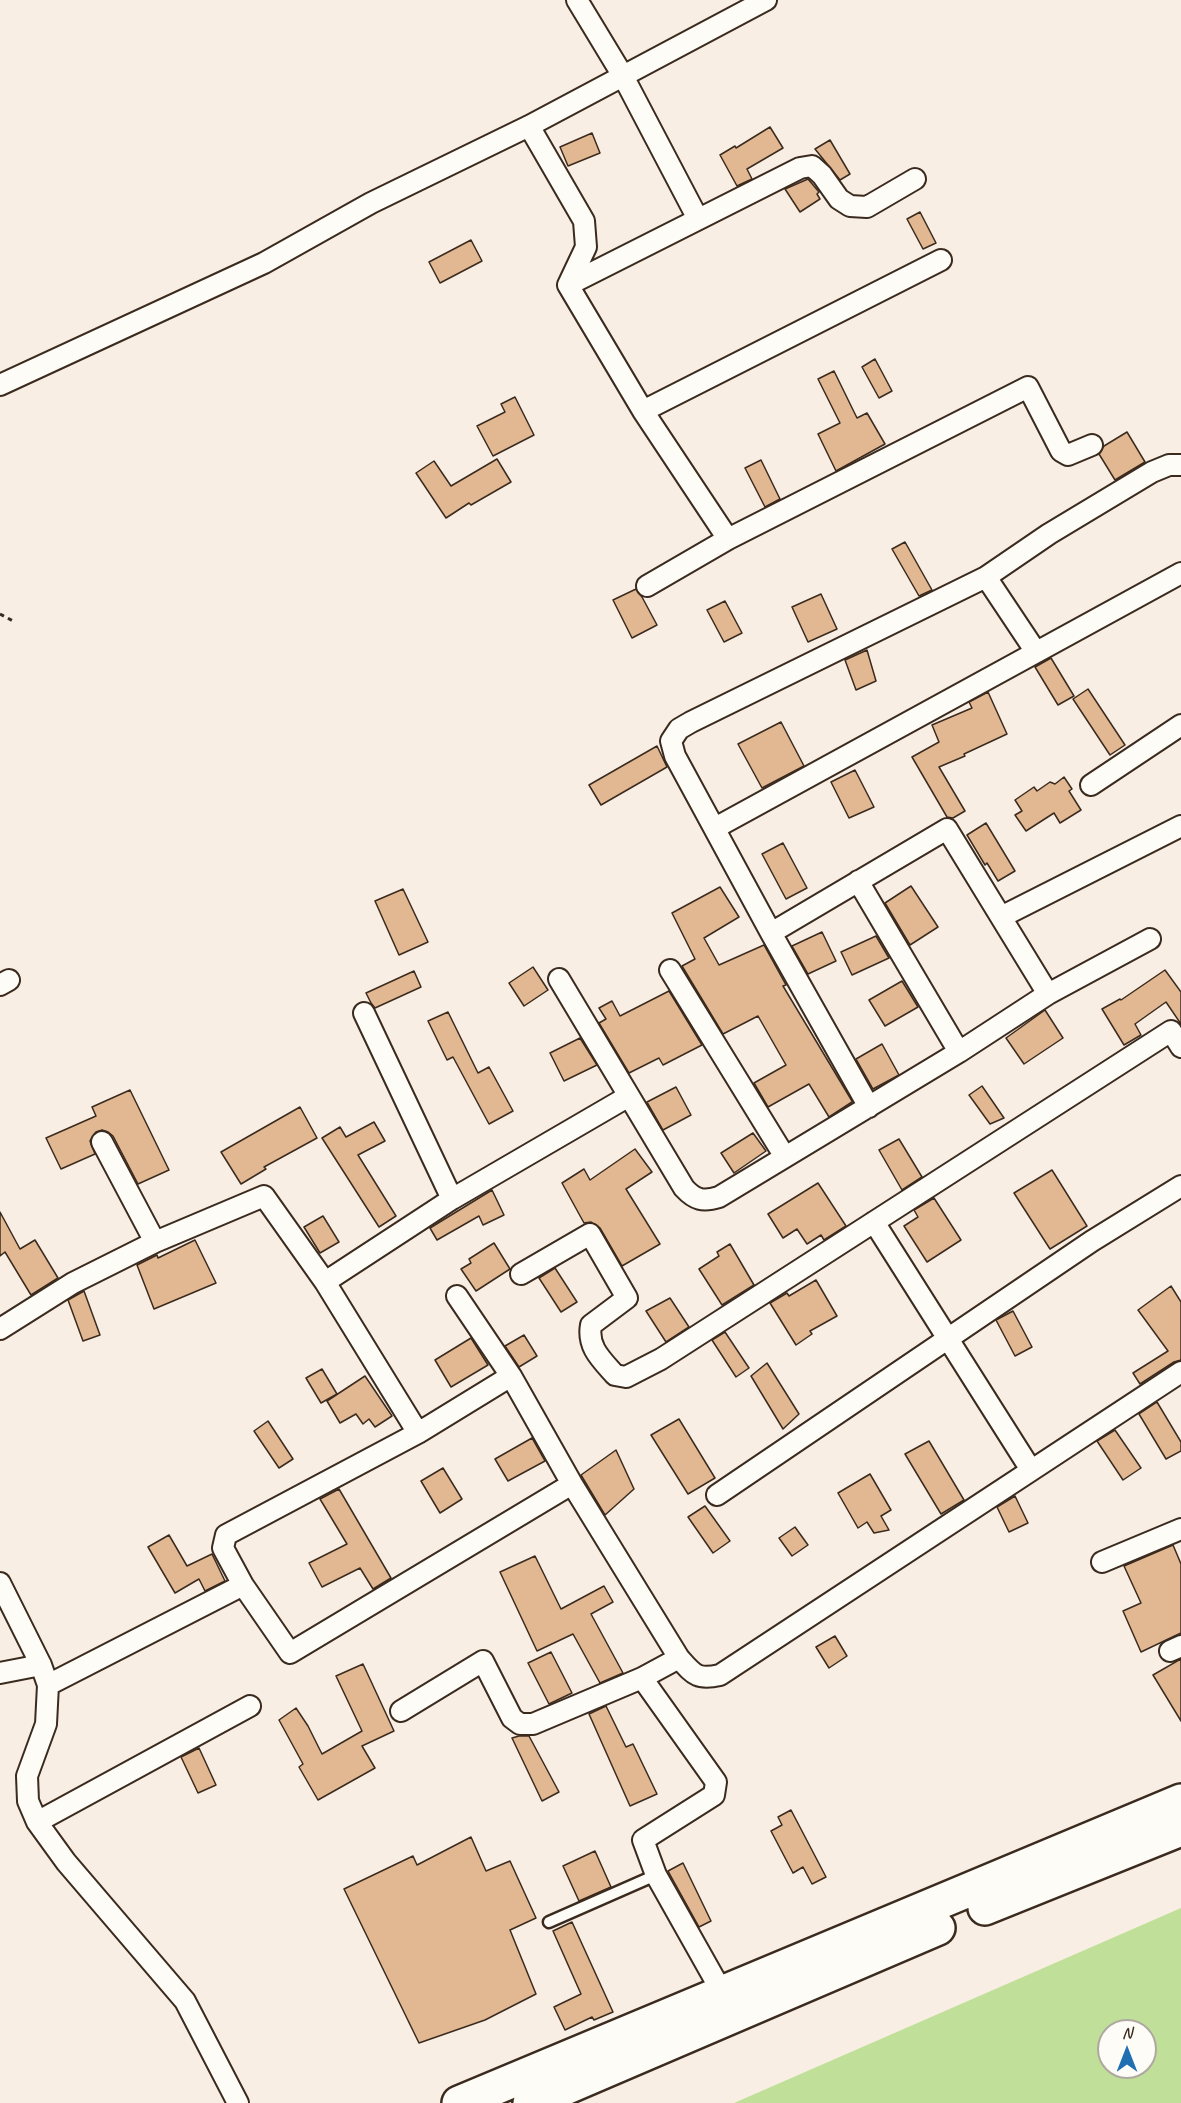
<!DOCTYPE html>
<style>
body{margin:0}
#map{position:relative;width:1181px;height:2103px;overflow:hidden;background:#f8eee3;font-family:Caveat,sans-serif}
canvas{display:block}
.north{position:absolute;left:1097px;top:2019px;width:60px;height:60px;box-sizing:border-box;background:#fdfcf7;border:2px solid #afa8a0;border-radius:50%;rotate:0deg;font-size:16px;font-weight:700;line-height:24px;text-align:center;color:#3b2a1e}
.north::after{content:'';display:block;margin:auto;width:21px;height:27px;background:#1f6fb2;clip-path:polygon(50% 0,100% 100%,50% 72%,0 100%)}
</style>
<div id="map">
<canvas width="1181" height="2103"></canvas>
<div class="north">N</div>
</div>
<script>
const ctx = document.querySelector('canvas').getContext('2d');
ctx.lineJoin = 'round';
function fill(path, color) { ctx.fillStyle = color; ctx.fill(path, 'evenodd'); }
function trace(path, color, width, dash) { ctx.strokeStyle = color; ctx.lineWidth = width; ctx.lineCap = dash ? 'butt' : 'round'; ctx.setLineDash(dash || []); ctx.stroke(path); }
const green = new Path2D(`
 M1181 1908V2103H734ZM1109 2031H1145V2067H1109Z`);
const building = new Path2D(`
 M770 127 783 148 747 169 752 179 737 186 720 155 735 146 736 148Z
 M592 133 600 153 568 166 560 147Z
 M830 140 850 174 840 180 815 149Z
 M808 179 819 192 817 194 820 199 800 212 785 189Z
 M920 212 936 243 923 249 907 219Z
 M471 240 482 261 440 283 429 262Z
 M875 359 892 391 879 398 862 367Z
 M834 371 857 418 867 413 885 444 836 471 818 434 840 423 818 379Z
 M515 397 534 435 493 456 477 426 505 412 501 404Z
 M1127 432 1145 462 1115 480 1099 454 1104 446Z
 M497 459 511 482 471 505 469 503 446 518 416 473 434 461 451 486Z
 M761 460 780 499 765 507 745 468Z
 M905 542 932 590 919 596 892 549Z
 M636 589 642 597 657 625 632 638 613 600Z
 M821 594 837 629 808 642 792 607Z
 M725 601 742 633 724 642 707 610Z
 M867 650 876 681 856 690 845 660Z
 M1051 658 1074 696 1058 705 1035 667Z
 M1088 689 1125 745 1110 755 1073 699Z
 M988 692 1007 734 964 754 965 756 939 767 965 811 953 818 947 817 912 757 939 742 932 725 972 708 969 702Z
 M781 722 804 766 762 788 738 744Z
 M657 746 667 767 601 805 589 785Z
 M855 770 874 807 849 818 831 782Z
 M1064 777 1072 789 1069 791 1081 810 1060 823 1054 813 1026 831 1015 815 1022 811 1015 800 1034 787 1037 791 1050 782 1055 784Z
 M986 823 1015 871 998 881 987 863 985 865 967 835Z
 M783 843 807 888 786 899 762 854Z
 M911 886 938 927 910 945 885 903Z
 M720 887 739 917 704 938 719 965 764 945 786 985 783 986 852 1101V1102L829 1117 809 1084 768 1107 754 1083 786 1065 758 1016 723 1034 682 966 695 959 672 913Z
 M403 889 428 942 399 955 375 901Z
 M822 932 836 961 808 974 792 946Z
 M876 936 889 958 852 975 841 952Z
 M533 967 548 990 524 1006 509 983Z
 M1165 970 1181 992V1024L1166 1002 1135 1024 1141 1035 1124 1045 1102 1009 1120 999 1121 1000Z
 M414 971 421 987 375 1008 371 1003 366 993Z
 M902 981 918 1007 885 1026 869 1000Z
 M669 991 702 1045 663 1065 659 1058 629 1073 599 1023 606 1019 599 1008 612 1001 620 1016Z
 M1045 1010 1063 1038 1024 1064 1006 1038Z
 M448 1012 478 1073 489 1067 513 1111 489 1124 453 1057 447 1060 428 1021Z
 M580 1038 597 1065 564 1081 550 1053Z
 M882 1044 899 1075 873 1089 856 1059Z
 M982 1086 1004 1118 990 1124 969 1095Z
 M676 1087 691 1115 663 1130 647 1102Z
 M130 1090 169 1170 138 1184 113 1136 108 1132 102 1130 96 1132 90 1141 95 1154 61 1169 46 1138 96 1116 92 1107Z
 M300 1107 317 1138 264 1167 266 1169 241 1184 221 1152Z
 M374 1122 385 1141 358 1155 396 1216 379 1227 322 1138 340 1127 346 1137Z
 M753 1133 766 1151 734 1173 721 1153Z
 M899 1139 922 1177 902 1190 879 1150Z
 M635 1149 652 1172 626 1189 660 1244 622 1266 600 1228 591 1222 584 1223 562 1183 584 1169 590 1180Z
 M1052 1170 1087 1226 1050 1249 1014 1193Z
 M818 1183 846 1226 824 1240 821 1235 807 1244 797 1229 783 1238 768 1214Z
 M492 1190 504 1215 483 1225 479 1216 437 1240 430 1228Z
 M934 1198 961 1240 927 1262 904 1226 918 1217 914 1210Z
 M0 1212 20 1249 35 1240 58 1278 31 1295 5 1252 0 1256Z
 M323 1216 339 1242 320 1253 304 1227Z
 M195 1240 216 1283 154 1309 137 1265 157 1255 158 1258Z
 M494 1243 510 1269 476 1291 461 1269 471 1263 469 1259Z
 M730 1244 754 1285 722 1305 699 1269 719 1256 717 1252Z
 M555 1268 577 1302 561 1312 539 1278Z
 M816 1280 837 1316 810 1331 812 1334 796 1345 770 1303 787 1293 789 1296Z
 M1171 1286 1181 1302V1360L1174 1362 1140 1384 1133 1373 1168 1351 1138 1310Z
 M84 1291 100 1335 83 1341 68 1300Z
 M670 1298 689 1327 666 1342 646 1311Z
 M1013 1311 1032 1347 1015 1356 996 1320Z
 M725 1332 749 1368 736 1377 712 1340Z
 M524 1335 537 1356 519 1367 505 1346Z
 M471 1338 488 1365 451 1387 435 1360Z
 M767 1363 799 1414 783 1429 751 1376Z
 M322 1369 337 1394 321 1403 306 1378Z
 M365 1376 392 1416 375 1427 369 1419 363 1424 356 1414 340 1423 327 1401Z
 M1157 1402 1181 1442V1451L1166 1459 1139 1414Z
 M679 1419 715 1478 688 1494 651 1435Z
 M268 1421 293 1459 279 1468 254 1431Z
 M1115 1430 1141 1468 1123 1480 1097 1441Z
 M532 1438 545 1461 508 1481 495 1459Z
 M929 1441 964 1500 941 1514 905 1454Z
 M616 1450 634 1489 605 1515 581 1475Z
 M443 1468 462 1499 440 1513 421 1481Z
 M870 1474 891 1510 881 1516 889 1530 874 1533 867 1522 858 1528 838 1493Z
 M339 1489 391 1578 373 1589 360 1568 322 1587 309 1563 347 1544 320 1499Z
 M1015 1496 1028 1523 1009 1532 997 1507Z
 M705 1506 730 1541 713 1553 688 1517Z
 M795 1527 808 1545 792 1556 779 1538Z
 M169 1535 187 1566 212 1554 225 1581 205 1591 199 1579 175 1593 148 1547Z
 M1173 1545 1181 1564V1633L1141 1652 1123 1611 1141 1603 1124 1566Z
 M535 1556 561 1609 604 1586 613 1602 591 1614 623 1673 600 1683 573 1634 537 1651 500 1572Z
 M835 1636 847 1656 829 1668 816 1647Z
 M551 1652 572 1693 549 1704 528 1663Z
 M1181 1659V1721L1153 1675Z
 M363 1664 394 1731 362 1746 375 1768 318 1800 299 1767 303 1764 279 1720 296 1708 308 1726 322 1754 362 1731 336 1676Z
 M606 1706 626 1747 633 1744 657 1794 630 1806 589 1714Z
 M519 1736H529L559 1792 542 1801 512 1738Z
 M199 1748 216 1785 198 1793 181 1757Z
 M791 1810 826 1877 812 1884 803 1867 793 1873 771 1831 782 1825 778 1817Z
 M471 1837 486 1871 510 1861 536 1918 510 1930 536 1994 485 2020 419 2043 344 1889 413 1856 417 1865Z
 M595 1851 611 1887 579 1901 563 1866Z
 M683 1863 711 1921 699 1927 668 1871Z
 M572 1922 613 2012 594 2020 592 2017 565 2030 554 2007 581 1994 553 1931Z`);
const path = new Path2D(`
 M0 614 13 621`);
const lane = new Path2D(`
 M549 1922 656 1875`);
const street = new Path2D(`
 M577 0 623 76 698 219
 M529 126 584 221 586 247 568 285 643 411 728 539 1028 387 1061 451 1068 455 1092 445
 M568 285 800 168 812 166 822 175 839 199 850 206 867 207 915 179
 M0 385 264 263 371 203 529 126 766 0
 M643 411 941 260
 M986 577 1036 652
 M647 586 728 539
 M1091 785 1181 725
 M715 828 1181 573
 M858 881 959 1052
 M1001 917 1181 826
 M771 933 947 829 1048 994
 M670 970 785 1157
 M559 979 684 1188C695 1200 703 1202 719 1197L959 1052 1048 994 1150 939
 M0 985 9 980
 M364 1013 452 1199
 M869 1107 771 933 675 756 671 741 679 729 691 722 986 577 1049 534 1152 472 1169 465H1181
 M102 1142 155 1242
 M874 1222 1031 1470
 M521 1274 590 1234 627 1298 591 1325C587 1347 601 1359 615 1375L626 1377 661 1359 1171 1031 1181 1047
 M457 1296 511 1376 572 1484 679 1658
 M0 1329 73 1283 155 1242 264 1196 325 1282
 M511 1376 418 1433 226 1535 223 1548 243 1585 290 1653 572 1484
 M418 1433 325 1282 452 1199 629 1096
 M717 1495 1092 1241 1181 1186
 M1102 1562 1181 1529
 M0 1583 41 1665 48 1685 46 1724 27 1776 28 1801 37 1822 66 1862 185 2001 238 2103
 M1170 1651 1181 1646
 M0 1673 41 1665
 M642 1678 716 1782 714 1795 643 1840 656 1875 723 1994
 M48 1685 243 1585
 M401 1711 483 1661 512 1718 520 1724H533L642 1678 679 1658C694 1675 697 1680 720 1675L1181 1372
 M37 1822 250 1706`);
const highway = new Path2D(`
 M985 1908 1181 1829
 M459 2103 1181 1801
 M530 2103 938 1928`);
fill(green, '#c0e099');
fill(building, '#e2b892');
trace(building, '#3b2a1e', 1.5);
trace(lane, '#3b2a1e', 15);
trace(street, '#3b2a1e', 24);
trace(highway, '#3b2a1e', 38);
trace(path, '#3b2a1e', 3, [4.5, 4.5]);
trace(lane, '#fdfcf7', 10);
trace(street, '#fdfcf7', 20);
trace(highway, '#fdfcf7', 33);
</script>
